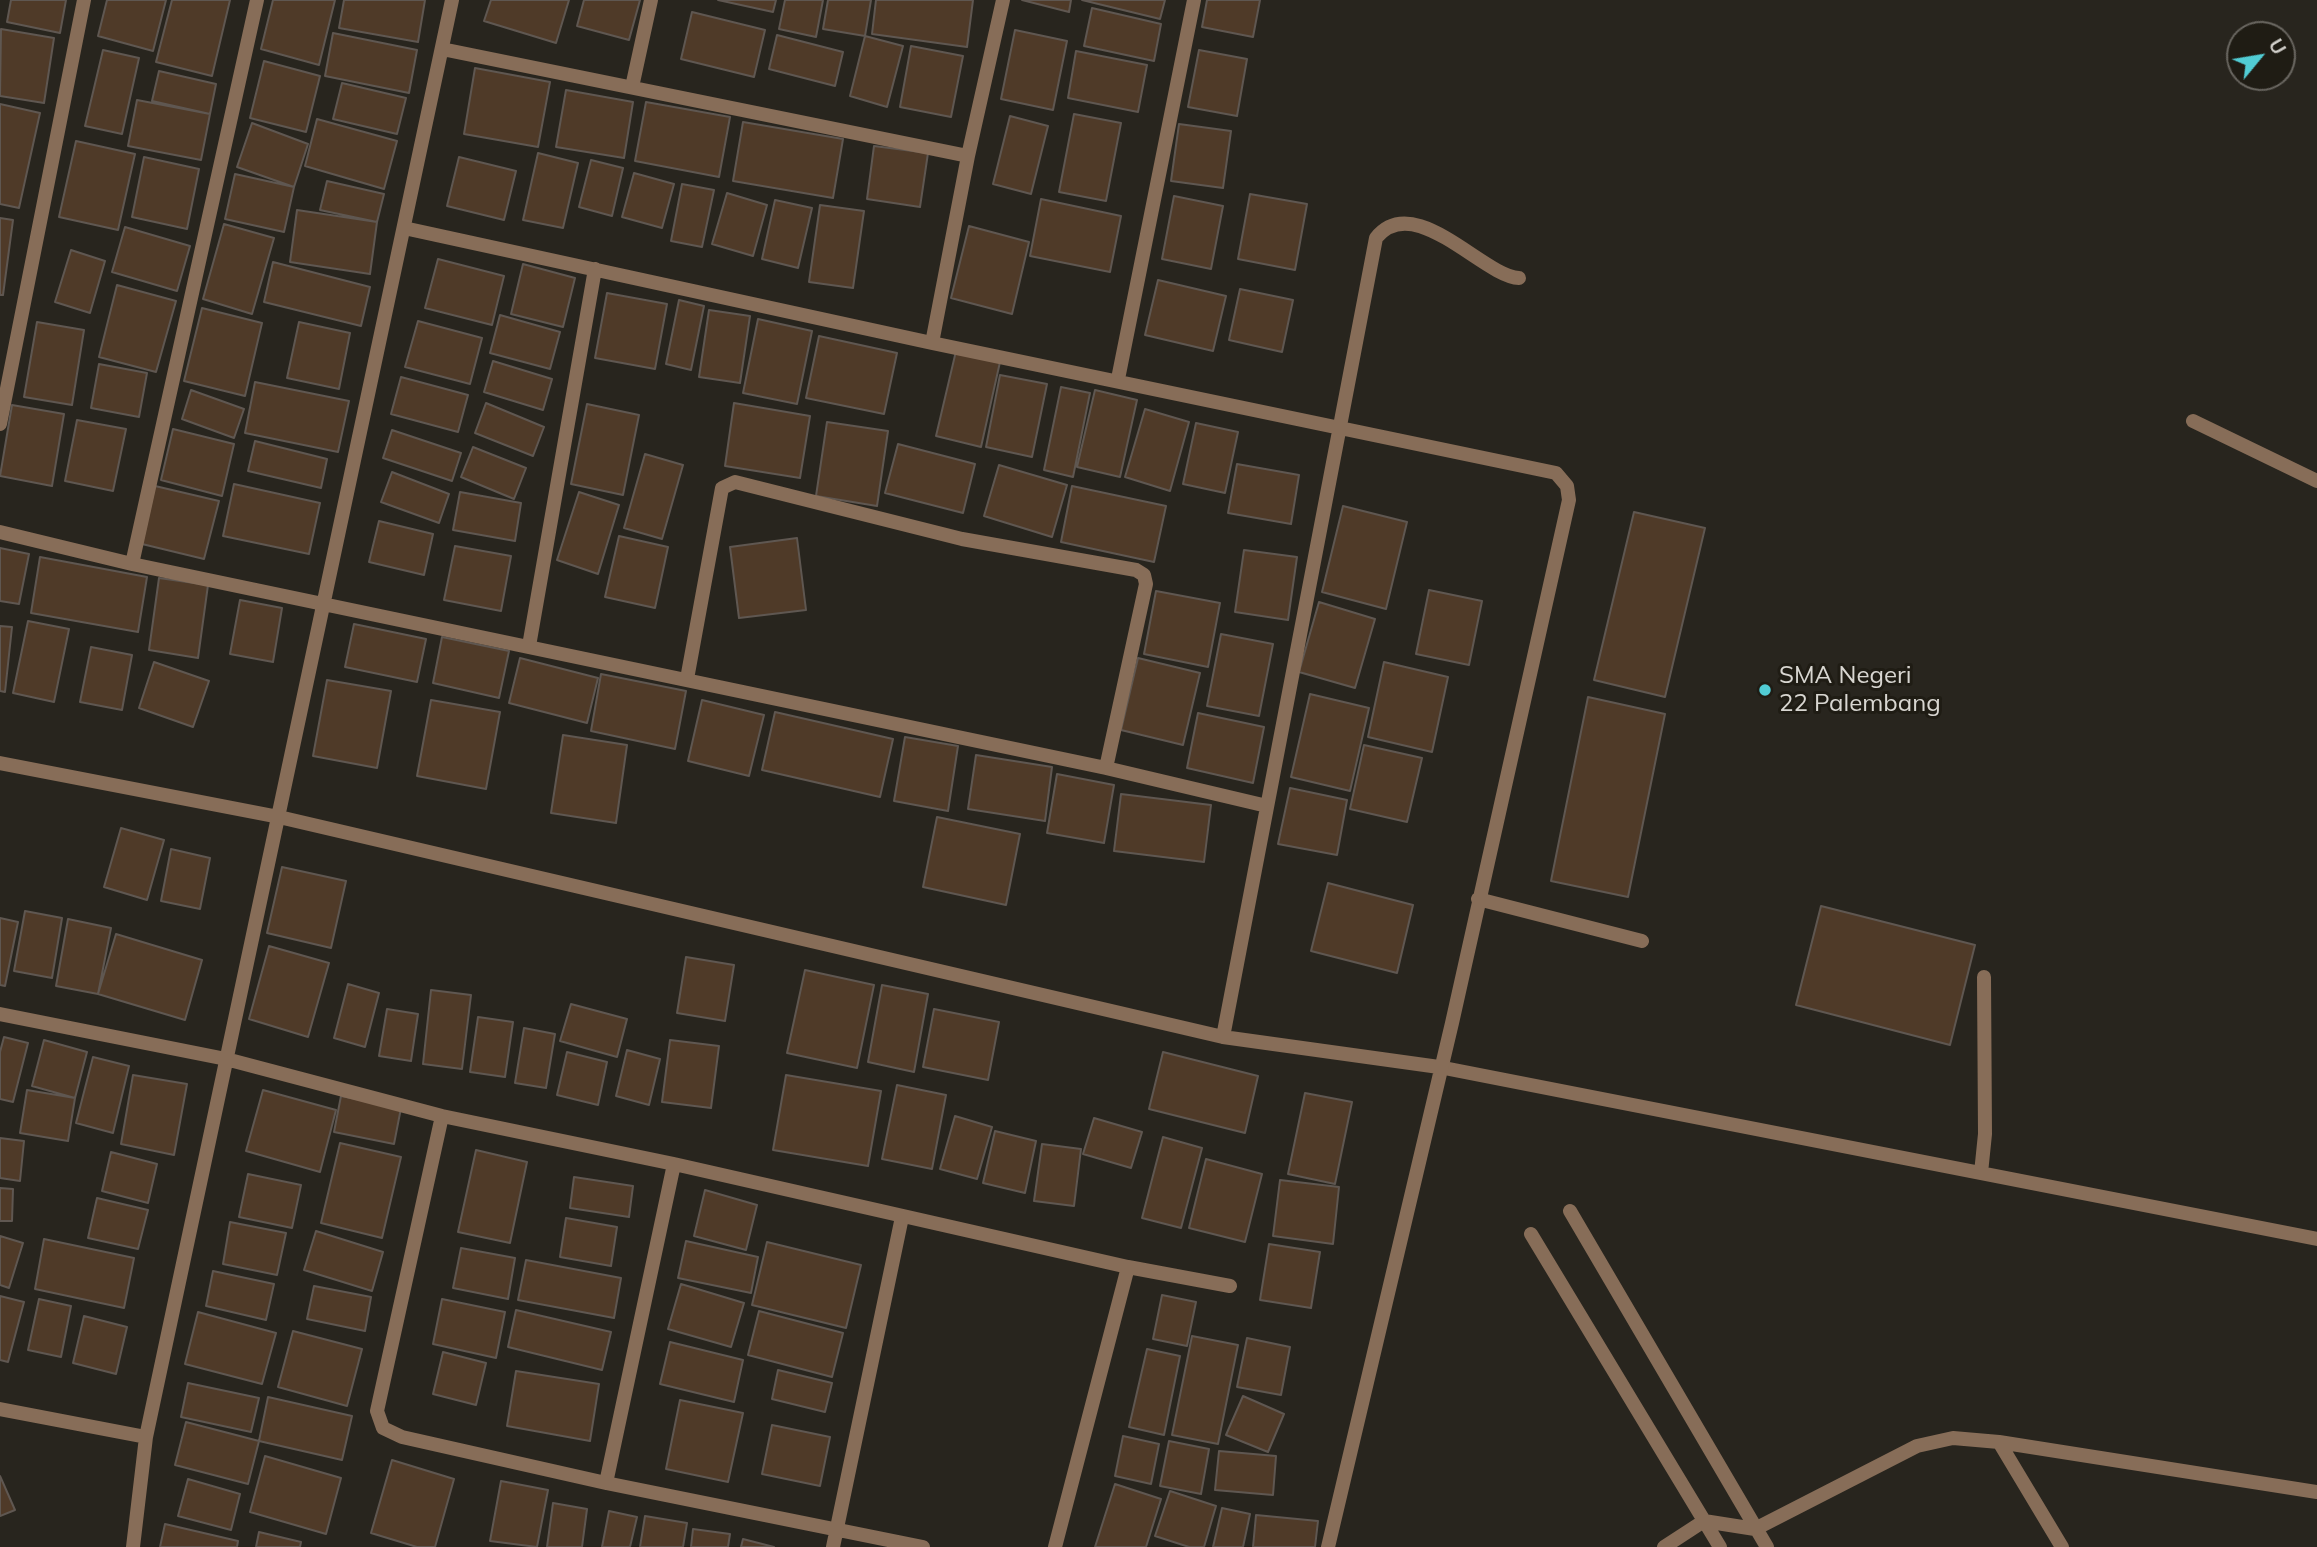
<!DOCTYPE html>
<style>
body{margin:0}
#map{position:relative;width:2317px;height:1547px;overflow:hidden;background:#28251e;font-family:Mulish,sans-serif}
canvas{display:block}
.north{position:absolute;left:2226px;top:21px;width:70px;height:70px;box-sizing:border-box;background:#1f1c14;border:2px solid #696660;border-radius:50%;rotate:60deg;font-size:19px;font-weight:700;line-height:28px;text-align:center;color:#d8d6d1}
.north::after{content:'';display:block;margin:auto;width:24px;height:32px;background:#51ccd4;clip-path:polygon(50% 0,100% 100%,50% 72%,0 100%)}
</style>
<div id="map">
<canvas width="2317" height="1547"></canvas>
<div class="north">U</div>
</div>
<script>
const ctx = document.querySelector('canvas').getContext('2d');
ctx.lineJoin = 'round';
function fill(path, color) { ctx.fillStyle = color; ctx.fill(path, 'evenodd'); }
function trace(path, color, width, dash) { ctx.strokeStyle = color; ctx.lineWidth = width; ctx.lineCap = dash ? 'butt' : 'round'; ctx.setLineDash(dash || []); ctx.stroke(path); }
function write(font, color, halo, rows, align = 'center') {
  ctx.font = font + ' Mulish,sans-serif'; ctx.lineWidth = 6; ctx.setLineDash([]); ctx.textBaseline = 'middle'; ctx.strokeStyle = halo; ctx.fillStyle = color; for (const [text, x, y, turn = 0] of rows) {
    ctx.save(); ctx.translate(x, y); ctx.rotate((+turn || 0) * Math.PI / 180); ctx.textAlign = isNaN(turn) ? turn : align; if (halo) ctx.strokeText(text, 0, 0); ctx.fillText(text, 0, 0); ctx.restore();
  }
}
const building = new Path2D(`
 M11 0H66L60 33 7 22Z
 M107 0H166L153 51 98 36Z
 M172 0H230L212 76 156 62Z
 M273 0H335L319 65 261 49Z
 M344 0H425L418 42 339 28Z
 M491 0H569L556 43 484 21Z
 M584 0H640L629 40 577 26Z
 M718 0H776L773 12Z
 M785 0H823L816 37 779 29Z
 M828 0H871L865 36 823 29Z
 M876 0H973L967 47 872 34Z
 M1022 0H1071L1069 12Z
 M1082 0H1165L1160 19Z
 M1207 0H1260L1253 37 1202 27Z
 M1092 8 1161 24 1154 61 1084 46Z
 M692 12 765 30 754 77 681 59Z
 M1 29 54 38 44 103 0 96Z
 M1015 30 1067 41 1053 110 1001 99Z
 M333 33 417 50 409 93 325 76Z
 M777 35 843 52 835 86 769 69Z
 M865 36 903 46 887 107 850 96Z
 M911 46 963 56 951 117 900 107Z
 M103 50 139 58 122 134 85 126Z
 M1199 50 1247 59 1237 116 1188 107Z
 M1076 51 1147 65 1138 112 1068 98Z
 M264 61 320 76 306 132 250 118Z
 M475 68 550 82 538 147 464 134Z
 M159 71 216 84 210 114 152 101Z
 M342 83 406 98 397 134 333 119Z
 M566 90 633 102 624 158 556 147Z
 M137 100 210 114 201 160 128 146Z
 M646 102 730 117 719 177 635 161Z
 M0 104 40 113 19 208 0 204Z
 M1074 114 1121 123 1106 201 1059 192Z
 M1010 116 1048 126 1031 194 993 184Z
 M317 119 397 141 384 189 305 166Z
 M743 122 843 139 833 198 733 181Z
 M252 123 308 144 294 187 237 167Z
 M1179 124 1231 131 1223 188 1171 181Z
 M76 141 135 154 118 230 59 217Z
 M874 146 928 153 920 207 867 199Z
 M538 153 578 163 563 228 523 220Z
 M144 157 199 169 187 229 132 217Z
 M459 157 516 171 504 220 447 206Z
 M591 160 623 168 612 216 579 207Z
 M634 173 674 184 662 228 622 217Z
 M235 174 294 187 284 232 225 219Z
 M327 181 384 194 377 222 320 210Z
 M682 184 714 190 702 247 671 241Z
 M727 193 767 205 753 256 712 244Z
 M1250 194 1307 204 1295 270 1238 259Z
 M1174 196 1223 206 1211 269 1162 259Z
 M1041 199 1121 216 1110 272 1030 256Z
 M775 200 812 208 798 268 762 259Z
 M820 205 864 211 853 288 809 282Z
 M297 210 377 222 370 274 290 262Z
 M0 218 13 220 3 295H0Z
 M224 224 274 238 252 314 203 299Z
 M969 226 1029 242 1012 314 951 298Z
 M125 227 190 246 177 291 112 272Z
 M71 250 105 261 90 313 55 302Z
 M438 259 504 276 492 325 425 308Z
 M273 262 370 287 361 326 264 302Z
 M523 264 575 278 563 327 511 314Z
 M1158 280 1226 296 1213 351 1145 335Z
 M117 285 176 301 156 372 99 357Z
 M1240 289 1293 300 1282 352 1229 340Z
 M607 293 667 304 655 369 595 358Z
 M679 300 704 306 691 370 666 364Z
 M202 308 262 323 245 396 184 381Z
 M709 310 750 316 740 383 699 377Z
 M500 315 560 332 550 369 490 353Z
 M758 319 812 331 797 404 743 393Z
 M418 321 482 338 470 384 405 367Z
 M37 322 84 330 72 405 24 397Z
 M299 322 350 333 339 389 287 378Z
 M819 336 897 353 884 414 806 398Z
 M956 351 1000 362 981 447 936 436Z
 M493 361 552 379 543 410 484 392Z
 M99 364 147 373 139 417 91 408Z
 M1000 375 1047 384 1032 457 986 447Z
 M401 377 468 395 458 432 391 414Z
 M255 382 349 401 338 452 245 433Z
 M1061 387 1090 393 1073 477 1044 470Z
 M191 390 244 409 234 438 182 419Z
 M1095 390 1137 400 1120 477 1077 467Z
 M486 403 544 427 533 456 475 433Z
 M734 403 810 416 800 478 725 466Z
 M587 404 639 415 623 495 571 484Z
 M12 405 64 414 52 486 0 476Z
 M1145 409 1189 422 1170 491 1125 477Z
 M77 420 126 429 113 491 65 481Z
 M827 422 888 431 877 506 816 496Z
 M1196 423 1238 432 1225 493 1183 484Z
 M173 429 234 444 222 496 161 480Z
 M392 430 461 453 452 481 383 458Z
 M255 441 327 459 321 488 248 471Z
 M898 444 975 464 963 513 885 493Z
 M473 447 526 468 514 499 461 477Z
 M645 454 683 465 662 539 624 528Z
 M1237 464 1299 475 1291 524 1228 513Z
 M999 465 1067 485 1052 537 984 516Z
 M392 472 449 494 439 523 381 502Z
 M234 484 320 503 309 554 223 536Z
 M155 486 219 501 204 559 142 544Z
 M1072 486 1166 506 1154 562 1061 542Z
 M460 492 521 503 515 541 453 530Z
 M579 492 619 505 598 574 557 560Z
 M1343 506 1407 522 1386 609 1322 592Z
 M1634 512 1705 528 1665 697 1594 680Z
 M379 521 433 534 424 575 369 562Z
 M619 536 668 547 655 608 605 597Z
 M797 538 806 610 739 618 730 547Z
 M455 546 511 556 501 611 444 600Z
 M0 548 29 554 19 604 0 601Z
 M1244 550 1297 557 1288 620 1235 612Z
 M40 557 147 577 138 632 31 613Z
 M159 578 208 585 198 658 149 650Z
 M1429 590 1482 601 1469 665 1416 654Z
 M1156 591 1220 603 1208 667 1144 654Z
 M240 600 282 608 273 662 230 654Z
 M1319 602 1375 619 1355 688 1299 672Z
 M28 621 69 629 54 702 13 693Z
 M354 624 426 639 417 682 345 667Z
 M0 626 12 627 5 692 0 691Z
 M1221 634 1273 644 1259 716 1207 706Z
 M442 637 509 651 499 698 433 683Z
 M91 647 132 655 122 710 80 702Z
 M520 658 598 678 587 723 509 703Z
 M1138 658 1200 673 1183 745 1121 730Z
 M154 662 209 681 193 727 139 708Z
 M1384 662 1448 677 1432 752 1368 737Z
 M601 674 686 691 675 749 591 731Z
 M327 680 391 691 377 768 313 756Z
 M1310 694 1369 708 1350 791 1291 777Z
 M1588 697 1665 714 1628 897 1551 881Z
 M431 700 500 712 486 789 417 776Z
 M702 700 764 715 749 776 688 761Z
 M775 712 893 739 880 797 762 770Z
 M1198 713 1264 727 1253 783 1187 768Z
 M563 735 627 745 616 823 551 813Z
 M905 737 958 746 948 811 894 801Z
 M1364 745 1422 758 1407 822 1350 809Z
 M976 755 1052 767 1045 821 968 809Z
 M1057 774 1114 785 1104 843 1047 833Z
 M1290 788 1347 800 1337 855 1278 844Z
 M1121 794 1211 805 1204 862 1114 851Z
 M937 817 1020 834 1006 905 923 887Z
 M121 828 164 840 147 900 104 887Z
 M171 849 210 858 200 909 161 901Z
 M282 867 346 881 331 948 267 933Z
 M1328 883 1413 905 1397 973 1311 951Z
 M1821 906 1975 945 1950 1045 1796 1005Z
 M25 911 62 918 52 978 14 971Z
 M0 918 18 922 5 986 0 985Z
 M68 919 111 928 98 994 56 986Z
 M116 934 202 960 185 1020 98 994Z
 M269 946 329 963 308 1037 249 1019Z
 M686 957 734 965 725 1021 677 1013Z
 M805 970 874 985 857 1068 787 1053Z
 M348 984 379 993 365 1047 334 1038Z
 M882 985 928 994 914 1072 868 1062Z
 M431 990 471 995 462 1069 423 1064Z
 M571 1004 627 1019 617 1057 560 1041Z
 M387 1009 418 1014 411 1061 379 1056Z
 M934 1009 999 1022 988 1080 923 1067Z
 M478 1017 513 1022 505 1077 470 1072Z
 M524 1028 555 1034 546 1088 515 1083Z
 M4 1037 28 1043 13 1102 0 1099V1052Z
 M44 1040 87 1052 75 1098 32 1086Z
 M670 1040 719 1046 711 1108 662 1102Z
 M627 1050 660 1059 649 1105 616 1096Z
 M567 1052 607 1062 598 1105 557 1095Z
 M1163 1052 1258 1076 1245 1133 1149 1109Z
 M93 1057 129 1066 113 1133 76 1123Z
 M133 1075 187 1084 174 1155 121 1144Z
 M786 1075 881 1091 868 1166 773 1150Z
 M897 1085 946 1095 932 1169 882 1159Z
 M27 1090 75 1098 68 1141 20 1133Z
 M263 1090 336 1110 320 1172 246 1151Z
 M1305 1093 1352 1102 1335 1184 1288 1174Z
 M341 1096 401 1108 394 1144 334 1132Z
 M955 1116 992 1127 977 1179 940 1169Z
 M1094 1118 1142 1132 1131 1168 1083 1154Z
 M995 1131 1036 1141 1025 1193 983 1183Z
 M1163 1137 1202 1148 1181 1228 1142 1218Z
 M0 1138 24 1141 20 1181 0 1178Z
 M340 1143 401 1157 382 1238 321 1223Z
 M1042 1144 1081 1149 1074 1206 1034 1201Z
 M476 1150 527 1162 510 1243 458 1232Z
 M111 1152 157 1164 148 1203 102 1191Z
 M1206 1159 1262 1174 1245 1242 1189 1228Z
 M248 1174 301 1185 292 1228 239 1217Z
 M574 1177 633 1186 629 1217 570 1208Z
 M1280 1180 1339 1187 1333 1244 1273 1236Z
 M0 1188 13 1189 12 1221H0Z
 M705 1190 757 1205 746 1250 694 1236Z
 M97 1198 148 1210 138 1249 88 1238Z
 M566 1218 617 1227 611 1266 560 1257Z
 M230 1222 286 1233 277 1275 223 1264Z
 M316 1231 383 1252 372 1291 304 1270Z
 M0 1236 23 1243 9 1288 0 1285Z
 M44 1239 134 1258 124 1308 35 1289Z
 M686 1241 758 1257 751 1293 678 1278Z
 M767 1242 861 1265 846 1328 752 1305Z
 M1269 1244 1320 1252 1311 1308 1260 1300Z
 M461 1248 515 1258 508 1299 453 1288Z
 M526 1260 621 1278 614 1318 518 1300Z
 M213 1271 274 1284 266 1320 206 1306Z
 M681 1284 744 1303 731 1347 668 1329Z
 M314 1286 371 1297 365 1331 307 1319Z
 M1162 1295 1196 1302 1187 1346 1153 1339Z
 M0 1296 24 1302 8 1362 0 1360Z
 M39 1299 71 1306 61 1357 28 1350Z
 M442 1299 505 1312 496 1358 433 1344Z
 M516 1310 611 1332 602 1370 508 1347Z
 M759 1311 843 1333 832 1377 748 1355Z
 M198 1312 276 1333 262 1384 185 1364Z
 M84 1316 127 1327 116 1374 73 1363Z
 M293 1331 362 1349 347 1406 278 1387Z
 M1192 1336 1238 1345 1218 1444 1172 1435Z
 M1247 1338 1290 1347 1281 1395 1237 1387Z
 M670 1342 743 1360 734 1402 660 1384Z
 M1147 1349 1180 1356 1164 1435 1129 1427Z
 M443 1352 486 1363 476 1405 433 1394Z
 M778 1370 832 1383 825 1412 772 1399Z
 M516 1371 599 1384 590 1441 507 1426Z
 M188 1383 259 1398 251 1432 181 1417Z
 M1243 1396 1284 1414 1268 1452 1226 1435Z
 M268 1397 352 1416 342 1460 259 1441Z
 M680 1400 743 1413 728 1482 666 1469Z
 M186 1422 259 1441 248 1484 175 1465Z
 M772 1425 830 1437 820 1486 762 1474Z
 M1123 1436 1159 1444 1151 1484 1115 1476Z
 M1169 1441 1209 1449 1201 1494 1160 1486Z
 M1219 1451 1276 1456 1273 1495 1215 1490Z
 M265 1456 341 1478 326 1534 250 1512Z
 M392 1460 454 1479 435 1547H417L371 1533Z
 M0 1476 15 1510 0 1516Z
 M188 1479 240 1494 231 1530 178 1516Z
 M501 1481 548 1490 537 1547 490 1541Z
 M1115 1484 1161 1499 1146 1547H1095Z
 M1170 1491 1216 1506 1204 1547H1189L1155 1536Z
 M553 1503 587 1509 582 1547H547Z
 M1222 1508 1250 1514 1243 1547H1213Z
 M609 1511 637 1517 630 1547H602Z
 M1256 1515 1318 1521 1315 1547H1253Z
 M645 1516 687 1523 683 1547H640Z
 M165 1524 238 1541 237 1547H160Z
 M693 1529 730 1534 728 1547H691Z
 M259 1532 301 1542 300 1547H256Z
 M743 1539 774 1547H741Z`);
const service = new Path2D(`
 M2193 421 2317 481
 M1439 1067 2317 1239
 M1981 1173 1985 1134 1984 977`);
const minor = new Path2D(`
 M442 49 968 156
 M632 87 651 0
 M404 228 932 343 1556 473 1567 486 1569 500 1452 1023 1328 1547
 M932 343 968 156 1003 0
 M1118 379 1194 0
 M0 424 84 0
 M0 532 132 564 1106 768 1267 806
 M132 564 257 0
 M529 646 595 269
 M687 679 722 488 735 482 962 539 1136 570 1144 575 1146 584 1106 768
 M0 763 279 817 1223 1037 1439 1067
 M1478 899 1642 941
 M0 1014 226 1059 442 1116 674 1164 1128 1267 1230 1286
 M1223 1037 1376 238C1414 190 1484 277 1519 278
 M442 1116 377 1411 383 1428 402 1437 606 1483 923 1547
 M1570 1211 1767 1547
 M1531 1234 1720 1547
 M0 1409 146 1437
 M1999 1442 2062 1547
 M606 1483 674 1164
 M133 1547 146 1437 452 0
 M833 1547 902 1217
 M1055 1547 1128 1267
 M1664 1547 1704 1521 1755 1529 1917 1446 1953 1438 1999 1442 2317 1492`);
const markers = [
 [1765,690,7,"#51ccd4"]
];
const poiNames = [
 ["SMA Negeri",1779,676],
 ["22 Palembang",1779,704]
];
fill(building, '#4f3a28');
trace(building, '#5f5751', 2);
trace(service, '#876d58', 14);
trace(minor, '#876d58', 14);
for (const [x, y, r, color] of markers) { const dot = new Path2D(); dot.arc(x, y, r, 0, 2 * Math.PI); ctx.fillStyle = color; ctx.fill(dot); trace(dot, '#1f1c14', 2.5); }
write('24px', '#d8d6d1', '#1f1c14', poiNames, 'left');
</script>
